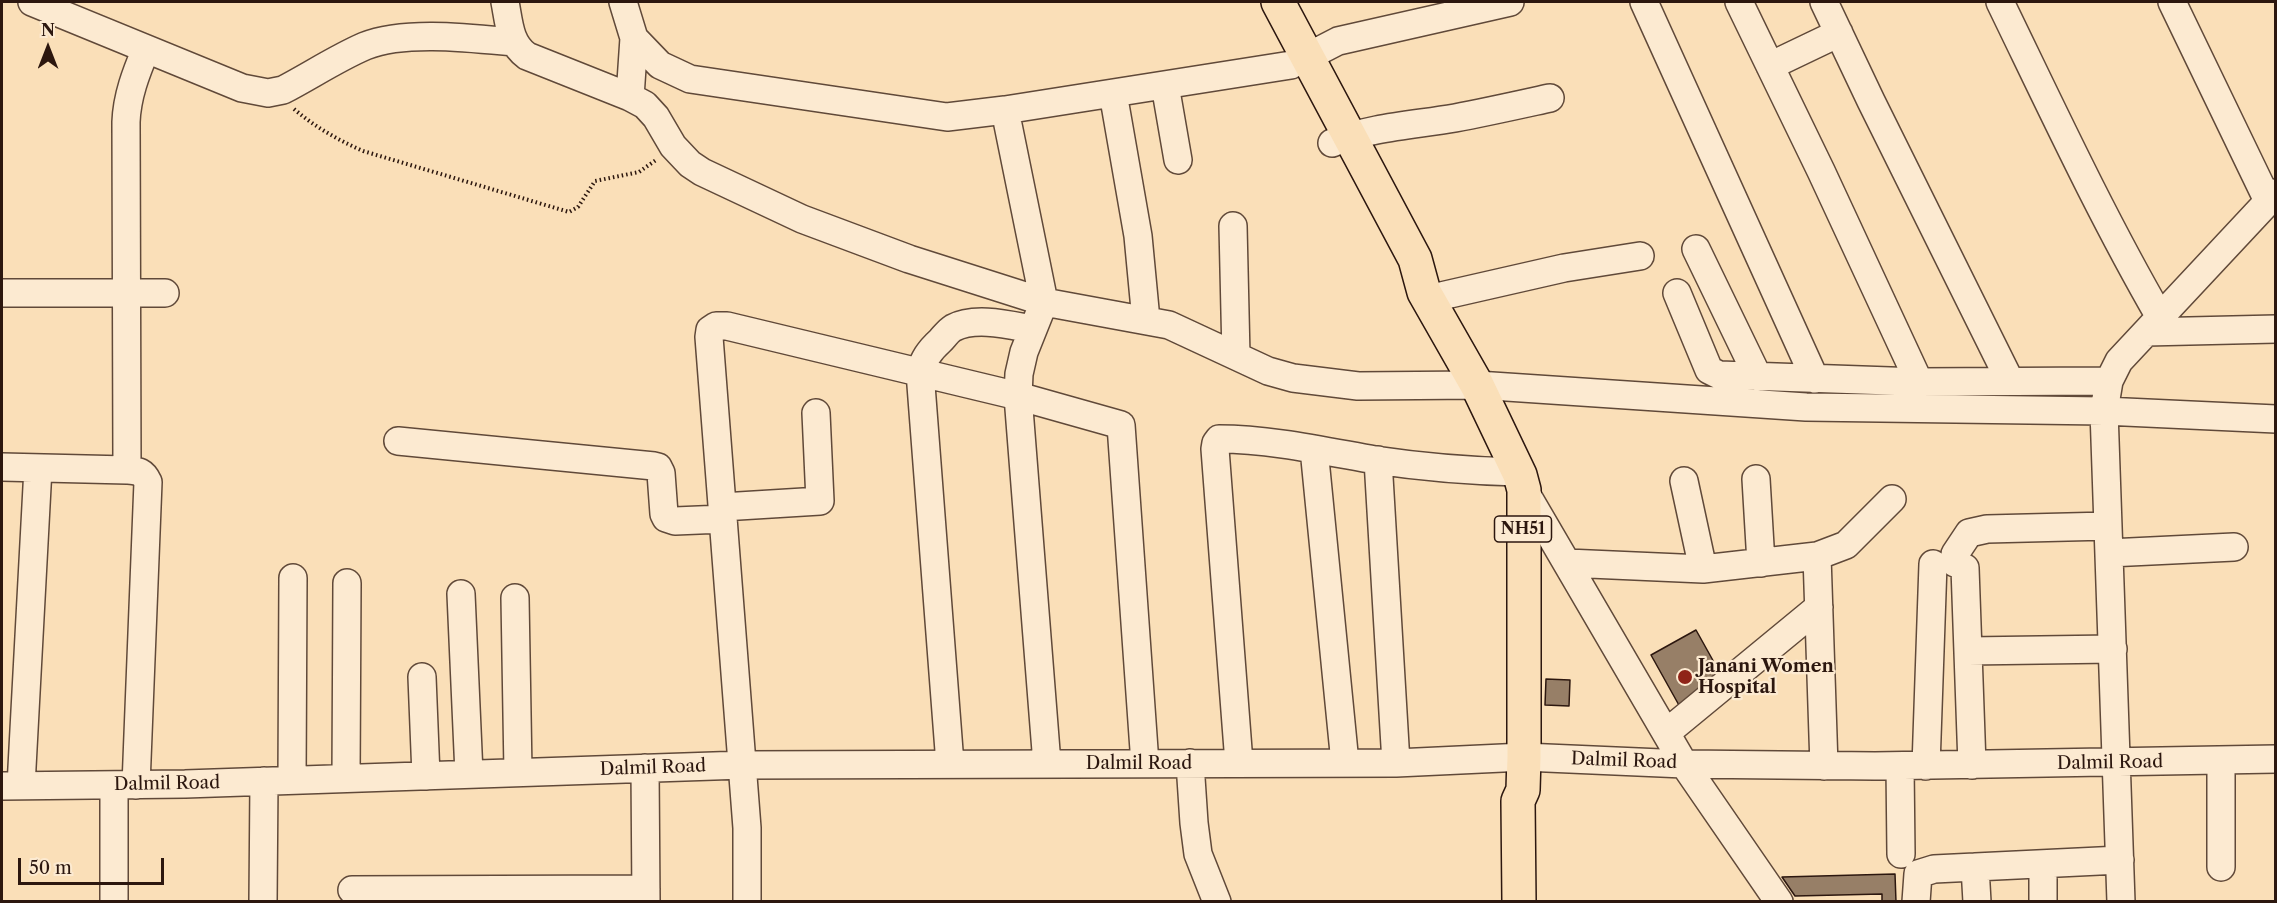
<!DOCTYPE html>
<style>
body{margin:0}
#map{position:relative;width:2277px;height:903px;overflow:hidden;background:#fadfb8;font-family:"Libre Caslon Text",serif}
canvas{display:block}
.frame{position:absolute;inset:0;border:3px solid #2c170f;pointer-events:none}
.north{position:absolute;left:18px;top:18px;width:60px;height:60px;-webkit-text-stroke:4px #fcead1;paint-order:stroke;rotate:0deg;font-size:16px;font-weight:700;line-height:24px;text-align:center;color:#2c170f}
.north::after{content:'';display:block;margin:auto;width:21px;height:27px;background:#2c170f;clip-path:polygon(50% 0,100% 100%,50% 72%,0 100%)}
.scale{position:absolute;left:18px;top:858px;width:146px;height:27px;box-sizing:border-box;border:3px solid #2c170f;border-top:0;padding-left:8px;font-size:18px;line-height:21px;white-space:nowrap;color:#2c170f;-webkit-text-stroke:4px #fcead1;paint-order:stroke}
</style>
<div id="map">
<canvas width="2277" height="903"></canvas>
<div class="frame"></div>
<div class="north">N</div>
<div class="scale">50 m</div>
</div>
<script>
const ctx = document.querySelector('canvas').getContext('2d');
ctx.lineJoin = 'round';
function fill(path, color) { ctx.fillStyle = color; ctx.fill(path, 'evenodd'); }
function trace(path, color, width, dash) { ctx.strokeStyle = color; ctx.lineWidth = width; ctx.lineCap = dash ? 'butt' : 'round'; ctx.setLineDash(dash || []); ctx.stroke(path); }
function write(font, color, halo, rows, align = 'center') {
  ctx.font = font + ' "Libre Caslon Text",serif'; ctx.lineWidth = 4.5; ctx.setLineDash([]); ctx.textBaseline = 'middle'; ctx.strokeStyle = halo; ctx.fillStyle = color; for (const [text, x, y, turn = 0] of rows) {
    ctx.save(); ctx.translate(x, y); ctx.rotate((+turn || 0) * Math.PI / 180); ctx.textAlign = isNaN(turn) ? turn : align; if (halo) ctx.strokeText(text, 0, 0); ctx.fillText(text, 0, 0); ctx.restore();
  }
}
const building = new Path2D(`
 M1696 630 1725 682 1680 707 1651 655Z
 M1546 679 1570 680 1569 706 1545 705Z
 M1895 874 1896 902H1882V894L1795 896 1782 877Z`);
const path = new Path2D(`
 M294 109C315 127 338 140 363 151L569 212 578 207 595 181 639 172 656 160`);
const minor = new Path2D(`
 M32 2 242 88 268 93 283 90C310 76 337 58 365 46 404 30 471 38 513 42
 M505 2C509 22 509 43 527 56L630 97 645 105 656 117 673 146 690 164 702 172 802 219 909 259 1044 302 1169 325 1268 371 1293 378 1358 386 1477 385 1806 407 2104 411 2276 419
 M623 2 634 38 660 65 690 79 947 117 1005 110 1291 65
 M1644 2 1815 379
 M1739 2 1821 171 1919 382
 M1824 2 1871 101 2010 381
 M2000 2C2051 107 2101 215 2160 317
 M2172 2 2268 201
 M1307 57 1338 41 1510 2
 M1770 66 1839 33
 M1165 85 1178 160
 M1113 93 1138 236 1146 320
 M630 97 634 38
 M1005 110 1044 302 1024 352 1019 374 1018 396 1047 764
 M1332 143C1371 127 1414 125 1455 118 1487 112 1518 105 1550 98
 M1233 226 1236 356
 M1696 249 1758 377
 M2 293H165
 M1677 293 1709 370 1719 375 1919 382 2109 381
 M1428 299 1564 268 1640 256
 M2146 332 2276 329
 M398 441 654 466 658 467 661 473 664 514 666 518 675 521 723 519
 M1314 449 1345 763
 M1378 460 1396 763
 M2 467 127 470C138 471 143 471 148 482L136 785
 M127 470 126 122C127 96 136 73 146 49
 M1756 479 1761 563
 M1684 481 1703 569
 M1524 490 1684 764 1779 902
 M722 507 820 501 816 413
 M2109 553 2234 547
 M1817 556 1824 766
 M1567 563 1703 569 1817 556 1846 545 1892 499
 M1955 563V554L1969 533 1987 529 2108 526
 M1965 568 1972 765
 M461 594 469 774
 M515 598 518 772
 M1968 651 2113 649
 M422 677 426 776
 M1666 733 1819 607
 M2221 760V867
 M1190 763 1194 823 1198 854 1217 902
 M1239 763 1215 449 1216 443 1219 439C1270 439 1324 451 1375 460 1422 467 1470 471 1517 472
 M950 764 920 372C924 359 929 351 940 341 944 337 948 331 953 328 975 316 1010 325 1032 329
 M1900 766 1901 854
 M1926 766 1933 564
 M645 768 646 902
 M346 778 347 583
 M292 780 293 578
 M114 785V902
 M2 786 185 784 743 765 1396 763 1524 757 1684 764 1875 766 2276 759
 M21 786 38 468
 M2043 864V902
 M1975 867 1977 902
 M352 890 646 889
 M263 902 264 781
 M747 902V828L709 337 710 330 716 326H727L1018 396 1121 425 1145 764
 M1916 902 1918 874 1934 869 2120 860
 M2121 902 2104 411 2109 381 2119 361 2276 193`);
const highway = new Path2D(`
 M1278 2 1415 259 1424 292 1477 385 1520 475 1524 490V757L1523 790 1518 801 1519 902`);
const markers = [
 [1685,677,8,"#8f2418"]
];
const shields = [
 [1523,529,57]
];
const shieldNames = [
 ["NH51",1523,529]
];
const poiNames = [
 ["Janani Women",1698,667],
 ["Hospital",1698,688]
];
const streetNames = [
 ["Dalmil Road",1624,761,2],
 ["Dalmil Road",2110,763,-1],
 ["Dalmil Road",1139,764],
 ["Dalmil Road",653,768,-2],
 ["Dalmil Road",167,784,-1]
];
fill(building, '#977f67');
trace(building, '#2c170f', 1.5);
trace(minor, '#604939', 30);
trace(highway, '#2c170f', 36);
trace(path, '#2c170f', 4, [1.5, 3]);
trace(minor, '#fcead1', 27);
trace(highway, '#fadfb8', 33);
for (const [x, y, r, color] of markers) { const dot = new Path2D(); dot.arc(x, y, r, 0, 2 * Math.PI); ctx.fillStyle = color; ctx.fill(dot); trace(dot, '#fcead1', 2); }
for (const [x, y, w] of shields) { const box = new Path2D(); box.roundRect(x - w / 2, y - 13, w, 26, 4.5); ctx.fillStyle = '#fcead1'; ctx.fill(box); trace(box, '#2c170f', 1.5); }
write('bold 16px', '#2c170f', null, shieldNames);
write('bold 18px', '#2c170f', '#fcead1', poiNames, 'left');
write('18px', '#2c170f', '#fcead1', streetNames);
</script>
